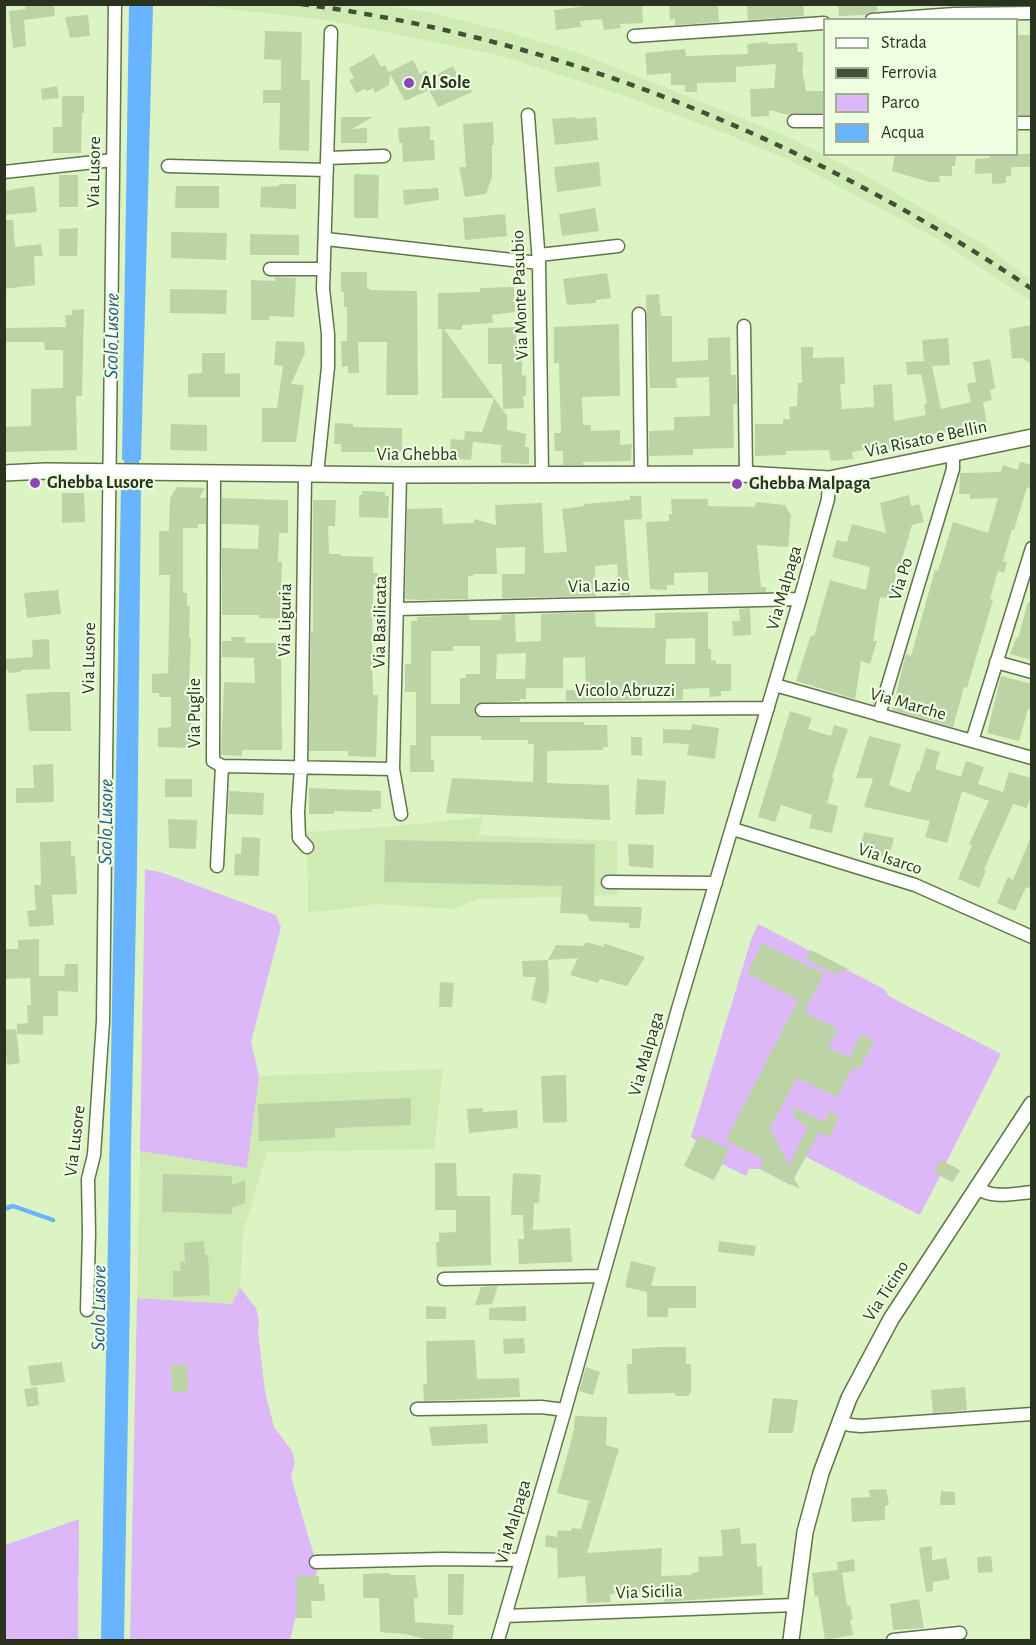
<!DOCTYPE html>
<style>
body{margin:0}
#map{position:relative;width:1036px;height:1645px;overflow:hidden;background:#dcf4c3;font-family:"Alegreya Sans",sans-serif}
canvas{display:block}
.frame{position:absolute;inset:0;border:6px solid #2a3320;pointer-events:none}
.legend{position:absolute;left:823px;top:18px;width:195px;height:138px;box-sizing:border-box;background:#effee1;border:2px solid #a0ad94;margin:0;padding:8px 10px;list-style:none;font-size:18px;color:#2a3320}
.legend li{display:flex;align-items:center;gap:12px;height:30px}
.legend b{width:30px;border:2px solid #a0ad94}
</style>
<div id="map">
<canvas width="1036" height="1645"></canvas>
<div class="frame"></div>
<ul class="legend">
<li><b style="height:8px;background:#fff"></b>Strada</li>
<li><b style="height:8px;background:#444f38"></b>Ferrovia</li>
<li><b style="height:16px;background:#dcb8f8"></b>Parco</li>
<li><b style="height:16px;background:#68b4fe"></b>Acqua</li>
</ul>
</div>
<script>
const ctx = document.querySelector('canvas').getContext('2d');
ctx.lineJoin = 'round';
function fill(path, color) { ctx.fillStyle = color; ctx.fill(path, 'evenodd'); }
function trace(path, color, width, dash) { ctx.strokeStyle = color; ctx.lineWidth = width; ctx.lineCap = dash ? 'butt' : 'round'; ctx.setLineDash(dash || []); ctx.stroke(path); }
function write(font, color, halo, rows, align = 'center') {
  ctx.font = font + ' "Alegreya Sans",sans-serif'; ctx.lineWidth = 4.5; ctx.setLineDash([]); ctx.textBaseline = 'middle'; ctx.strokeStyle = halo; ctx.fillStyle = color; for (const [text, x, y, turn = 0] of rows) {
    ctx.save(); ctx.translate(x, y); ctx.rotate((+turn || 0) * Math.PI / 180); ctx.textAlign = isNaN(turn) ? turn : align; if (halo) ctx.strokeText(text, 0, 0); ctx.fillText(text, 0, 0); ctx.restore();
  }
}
const built = new Path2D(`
 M195 5H385L437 14 501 30 579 53 788 137 872 179 983 244 1031 280V301L938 239 787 159 712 128 625 96 502 56 327 20Z
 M484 817 478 835 617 841V895L478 899 454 909 376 904 344 909 308 912 307 832 386 827Z
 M443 1069 434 1149 267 1152 243 1233 240 1288 232 1304 137 1298 140 1151 247 1168 259 1076Z`);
const green = new Path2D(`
 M145 869 163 873 276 915 281 927 251 1042 259 1076 247 1168 140 1151Z
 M758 924 884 989 890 997 1001 1054 946 1163 960 1170 953 1182 940 1176 920 1215 806 1157 790 1185 760 1169H749L746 1176 722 1164 714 1180 684 1166 696 1141 691 1137 751 940Z
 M240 1288 256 1308 259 1320 258 1331 265 1392 274 1427 292 1451 295 1462 291 1477 313 1552 317 1573 295 1619 290 1640H130L137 1298 232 1304Z
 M79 1519 78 1640H5V1545Z`);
const water = new Path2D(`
 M129 5H153L141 460H122Z
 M121 485H141L137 868 131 1150 130 1296 124 1640H101Z`);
const stream = new Path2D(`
 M4 1209 13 1206 53 1220`);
const canal = new Path2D(`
 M131 504 132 441`);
const building = new Path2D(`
 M601 4H642L643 23 620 24 621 28 604 30 602 19 580 21 581 27 556 30 554 10Z
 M669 4H718L719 22 675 25V19L670 20Z
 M747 4H803L804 16 748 20Z
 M838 4H877V11L866 15 839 16Z
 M25 5 54 6 55 16 24 20 26 46 13 48 9 11 26 9Z
 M88 15 90 36 70 38 65 17Z
 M265 31 302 32 301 80H310L309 151 279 150 280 103H263V90H281V60L264 59Z
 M1017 35H1032V115H1017Z
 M767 42 768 44 797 43 798 52H803V69H802L806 91H825V113H794L789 115 769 110V116L751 117 750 89 774 88 776 64 736 67V82L697 83V92H685V85H671V73L647 75 645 53 685 49 686 56 748 54 747 44Z
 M374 54 381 67 385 65 390 74 389 85 375 93 373 88 367 91 365 89 356 93 349 80 354 78 349 68Z
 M413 60 420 74 426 70 430 78 453 66 459 78 464 76 472 92 438 107 429 90 405 101 389 72Z
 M57 86 59 98 42 100 41 89Z
 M62 96H84V113H82L81 153H53V127H62Z
 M341 117H373L352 129 367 128V143H341Z
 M576 117V119L596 117 598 140 555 145 552 119Z
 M493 122 494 145H492V177L486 194 465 197 459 167H466L463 124Z
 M430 126V140H434L435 160 403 162 402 143H399L398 128Z
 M895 154H956L955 166H952V176H939L940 182H929L892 171Z
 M990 154H1032V167H1011V176H1006V183L992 184V173L975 174V159L990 158Z
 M599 162 601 186 557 192 554 167Z
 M354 174 379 175 378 218H354Z
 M59 175H78V207H59Z
 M279 184H296V209L260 207 261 187 279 186Z
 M34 186 37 212 4 215V191Z
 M176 186H219V208H175Z
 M438 188 439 200 404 205 403 190Z
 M595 208 599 231 562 236 559 214Z
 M505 214 507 236 465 240 463 218Z
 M4 220H13L15 247 41 244 43 256H34L35 285 4 289Z
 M78 228 77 256H59V229Z
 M171 232 227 233 226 260 171 258Z
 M250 234 299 235V255H250Z
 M341 272H367V288H369V290L417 291 418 395H386L387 342H358L359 373H348V366L342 367 341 341H347V307H344V292H341Z
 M607 273 611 298 596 300V303L567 305 563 279Z
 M275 277 296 278 294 317 269 316V320H251V280L275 281Z
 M514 287 515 312 492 315 493 323 462 325V330L444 329 507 416V430L526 434 525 447H529V464L501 463V445L473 442 471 460 449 458 451 439 464 440 465 431 482 432 494 398H442V329H438V293L480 292V288Z
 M170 289 227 290 226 314 170 313Z
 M659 294 661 316H672V362L708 360V338L730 337 731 375H736L737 404H733L734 448 693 449V455L649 456V431L674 430V417L710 416 709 377 676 378 677 388H650L646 295Z
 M84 309 82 396H76L77 450 4 452V427L31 426V389L63 388V350H45L44 342H4V328L66 327 65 315H72V310Z
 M619 324 620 396 582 397 583 425H591V431L620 430V445L632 444 631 461 583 462V465H563V451H555L554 433H561L559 363H554V327Z
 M1032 325V364L1022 358 1012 359 1009 329Z
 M516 327V341H522V376L526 375V396H523L524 408 503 409 502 364H488V328Z
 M948 338 950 365 932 366 941 409 971 402 967 384 976 382 973 362 990 359 995 388 990 390 992 400 983 402 988 430 974 434 972 426 903 441 904 449 877 450 876 448 852 452 853 459 831 461 829 450 786 451V455L755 456V424H783V419H790L789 407 797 406 798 383H802L801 347H813V358L844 357 845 384H840L842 409 874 407 873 385 892 384 894 421 926 415 924 404 927 403 921 374 907 375 906 362 924 361 922 340Z
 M276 341 304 342 305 353 291 384 304 385 296 442H262V408H277L283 366 274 365Z
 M202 353H225V374L240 373V397H188V374L202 373Z
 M335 423 353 424V427L402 428V452H341V444H334Z
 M171 424 207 425V451L170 450Z
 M1020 462 1032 465V489L1027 487 1014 530 1012 529 1003 561 1007 562 1004 573 998 571 990 599 993 600 967 688 964 687 953 727 892 710 906 654 911 656 935 570 938 571 953 522 988 533 998 498 970 499V494H959L960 473 1001 472 1003 465 1018 470Z
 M177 487 205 488 199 498H206V524H198V528H183V593H187V606H190L189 638H191L189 693H193V706H191V748L158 747V728L171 727V697H159V693H152V674L168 673 170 575H159V531H169L170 498Z
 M362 491 385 492V496H389L388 518 359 517V495H362Z
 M62 493H84L85 522 62 523Z
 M909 495 911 506 919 504 924 522 912 525 902 559 908 561 903 575 896 573 892 599 880 597 873 641H877L870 664 861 661 855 699 796 681 811 635 814 636 830 580 866 590 870 567 832 557 837 540 847 542 852 524 886 533 880 503Z
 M630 496H641L642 519 624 520 630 595H619L617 564 595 566 596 596 502 598V574H525V547L496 548 497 574H473V576H468V599L417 600 405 599 407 509 442 508 443 524 474 523V519L496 525 495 505 542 503 544 553 567 552 562 509 584 506V504L630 500Z
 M222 498 288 500V533H279L278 562H282L280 605H288L287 619 259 618V615H222V548L258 549 259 525 222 524Z
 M671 499H708V506L755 507 756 502 785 505 791 515 788 547 757 545 761 587H766V592L708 593V572L674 573V585H667V590L650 589 646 522 669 521V514H672Z
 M313 500H336L335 526H328L329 554H341V556L373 557V573H378L377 585H373L372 645 373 695H378L376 757 348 756V751H309L311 632H313Z
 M58 590 61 614 27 618 24 593Z
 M1028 602 1032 603V660L1010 654 1016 638H1018Z
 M750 608 751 635 733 636 732 621H740L739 609Z
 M595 612 596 627 655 628V613L708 612V649H711V661L715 660 716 664H731V691H721V696L710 697 709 688 683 689V700H670V694H663V688H641V700L566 701V690H586L585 657 563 658V688H526V699H520V701L478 703 475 706V714L482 718H520V722H584V725H607L608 747H603V750L547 751V783L609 785 610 820 446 813 452 778 533 782 534 744H528V740H481V736H431V760H434V772H410V745H416V692H405V664H411V621H417V617L469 615V620H500L502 615 515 614 516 642 541 641V614ZM695 638V664H665L666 639ZM453 646H480V674H466V678H460V704H431V651H453ZM526 653 525 679H496L497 654Z
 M231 637H245V643H277V652H281L282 750H242V756L221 755 224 682 255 683 254 658 222 657V641H231Z
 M49 639 50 669 21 670V672L8 673V670L4 671V659L33 657 32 640Z
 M1001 676 1032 684V710L1028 709 1019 741 987 733Z
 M54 692H70L71 731H29L26 694Z
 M790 711 812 718 808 729 831 736 834 725 848 729 832 777 834 778 827 803 838 806 832 833 809 828 812 815 781 805 775 822 758 817Z
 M692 724 719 728 715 759 687 755 689 744 663 743V729L691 730Z
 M869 736 901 744 889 785 910 793 917 771 919 772 926 748 940 752 935 769 961 777 966 761 984 767 978 784 1003 792 1009 772 1032 778V792L1027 808 1013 804 984 870 986 871 979 888 958 879 972 845 969 844 989 801 962 791 947 843 925 837 930 821 864 807 873 778H856Z
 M631 737H642V756L631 755Z
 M53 764 54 802 16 803V788H34L33 765Z
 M165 779H192V797H165Z
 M637 779 666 781 664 814 635 815Z
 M309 788 381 791V809H372V812L334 811V814H309Z
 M229 791 264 793 263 815 228 814Z
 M168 819 197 820 196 849 169 848Z
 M864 832 894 838 889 858 859 850Z
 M1032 834V889L1026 887 1015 911 997 903 1008 877 1013 880Z
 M242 837 260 838 259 876 234 875 235 854H241Z
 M385 840 595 844 594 906 642 907 640 928H629V923L590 921 586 914 560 913 562 886 384 882Z
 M71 841V856H75L77 894 52 895 54 925 29 927 27 911 36 910 34 885H41L40 842Z
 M628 844 654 845 653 868 629 866Z
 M39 939V976H64L65 964H78V992L58 991V1016H43V1035L17 1034V1024L28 1023 27 1005H31L30 978 5 979 4 949H18V940Z
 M586 942 605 947 603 943 645 957 627 986 600 979 598 983 570 975 578 958 548 960 556 945 584 946Z
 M762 943 824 974 804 1012 838 1029 828 1047 849 1058 861 1034 874 1041 859 1070 853 1067 837 1097 797 1078 770 1128 789 1166 808 1127 796 1120 792 1106 824 1122 829 1112 839 1116 830 1137 819 1132 794 1178 800 1189 760 1169 764 1160 726 1140 798 1000 747 973Z
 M811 950 848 969 834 974 806 959Z
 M548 960 549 989 546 1004 531 1000 536 977H523L522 961Z
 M440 982 454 983 452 1007H439Z
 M16 1029 20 1063 7 1065 4 1030Z
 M566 1075 567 1122 543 1123 541 1076Z
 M411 1098V1125L335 1128V1138L259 1141 258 1104Z
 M483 1108V1112L517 1110 518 1128 469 1133 467 1109Z
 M699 1135 729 1149 714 1180 684 1166Z
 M940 1160 960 1170 953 1182 934 1172Z
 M435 1163H456L457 1196H490L491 1265 437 1267 436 1242H439V1233L456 1232V1210H435Z
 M513 1173 541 1175 539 1203H534L533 1230 570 1228 572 1262 519 1264 518 1239H524L523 1215H511Z
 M163 1174 232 1176V1185L245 1180V1203L232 1208V1214L162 1212Z
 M204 1241 205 1255H208L210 1295 173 1297V1271H181L180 1262H185L184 1243Z
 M719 1241 756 1246 754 1256 718 1252Z
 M631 1261 656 1267 651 1286H696V1308H668V1317H647V1292L625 1287Z
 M498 1286 492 1304 475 1305 481 1287Z
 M426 1306 446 1307V1319H426Z
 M526 1306V1321L489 1320V1308Z
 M524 1338 525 1353 504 1354 503 1339Z
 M475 1340 477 1379 519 1378 520 1397 424 1401 423 1384H427L426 1341Z
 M660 1347H686V1364H691V1393H689V1396H675V1393L628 1394 627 1364H632V1349Z
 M62 1362 65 1382 31 1386 28 1366Z
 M171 1364H187L188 1392H172Z
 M586 1367 600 1372 593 1395 579 1391Z
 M37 1387 39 1405 27 1407 24 1389Z
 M965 1387 967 1410 933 1413 931 1390Z
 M773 1398 798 1400 793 1433H768Z
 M575 1416 607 1417 606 1445 619 1449 587 1553 662 1548 661 1576 692 1575V1573L699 1572 698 1557 723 1556 721 1530 740 1528 741 1544 756 1543 757 1567 762 1566 763 1595 664 1602V1599H657V1591L610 1594 611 1602 587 1603 585 1576 558 1578 557 1548 545 1547 546 1535 557 1537 558 1530 571 1531 572 1528 581 1529 589 1501 557 1493 574 1430Z
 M487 1424 488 1443 432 1446 429 1427Z
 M886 1489 889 1505 885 1506V1520L852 1522 851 1498 870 1497 869 1490Z
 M941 1491 955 1492V1505H940Z
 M932 1546V1560L946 1558 950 1579 933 1582V1591L926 1592 919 1548Z
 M991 1556 993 1572 978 1573 977 1557Z
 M854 1559 855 1571 842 1573 847 1606H850L853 1619 850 1620 853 1635 825 1640 818 1596 815 1597 812 1573 838 1570 837 1562Z
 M390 1573V1575H415L418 1598H414L415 1622 454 1625 452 1641H434L405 1634 380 1632 379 1598H363V1574Z
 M448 1574H464L463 1615H448Z
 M297 1576H319V1584H324L325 1601H311L312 1618H296Z
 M919 1599 924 1628 893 1630 890 1604Z`);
const minor = new Path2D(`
 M872 20 954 14 1032 13
 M634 36 824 23
 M528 115 539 263 542 474
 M794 121H824
 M1016 123H1032
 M327 158 384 156
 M168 166 327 170
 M4 172 113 160
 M326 239 539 263
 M539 255 618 246
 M270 269H324
 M639 314 641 473
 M744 326 746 474
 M214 474 213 761 222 766 393 769 401 814
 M317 474 328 367V334L323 289 331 32
 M305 475 301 767 298 812 299 838 307 847
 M398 609 800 599
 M996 662 1032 672
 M775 685 1032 758
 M482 710 768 708
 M879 715 953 469V453
 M972 741 1032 548
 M393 769 400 475
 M733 829 915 885 1032 937
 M217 866 222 766
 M608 882 716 883
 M977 1188C993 1199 1012 1194 1032 1192
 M444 1279 603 1276
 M87 1310 89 1233 88 1179 94 1155 103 1021 115 4
 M417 1409 541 1407 565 1410
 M839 1421 850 1425 861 1426 1032 1414
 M316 1562 442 1559 521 1560
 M505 1616 795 1605
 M498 1640 565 1410 678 1009 800 599 828 499 829 479
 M893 1640 960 1633`);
const tertiary = new Path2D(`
 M4 473 45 471 400 475 746 474 829 479 1032 437
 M791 1640 805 1532 821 1473 849 1398 891 1319 1032 1104`);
const rail = new Path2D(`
 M301 4C564 39 812 141 1032 289`);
const markers = [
 [409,83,6,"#8c46ba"],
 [35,483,6,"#8c46ba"],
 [737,484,6,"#8c46ba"]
];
const poiNames = [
 ["Al Sole",421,83],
 ["Ghebba Lusore",47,483],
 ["Ghebba Malpaga",749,484]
];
const streetNames = [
 ["Via Lusore",94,172,-89],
 ["Via Monte Pasubio",520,295,-92],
 ["Via Risato e Bellin",926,439,-12],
 ["Via Ghebba",417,455],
 ["Via Po",901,579,-73],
 ["Via Lazio",599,586,-1],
 ["Via Malpaga",784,588,-74],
 ["Via Liguria",285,620,-89],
 ["Via Basilicata",380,622,-89],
 ["Via Lusore",89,658,-89],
 ["Vicolo Abruzzi",625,691],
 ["Via Marche",908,704,16],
 ["Via Puglie",195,713,-90],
 ["Via Isarco",890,859,18],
 ["Via Malpaga",646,1054,-74],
 ["Via Lusore",75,1141,-83],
 ["Via Ticino",886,1291,-57],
 ["Via Malpaga",513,1522,-74],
 ["Via Sicilia",649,1592,-2]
];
const waterNames = [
 ["Scolo Lusore",112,336,-89],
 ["Scolo Lusore",106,822,-89],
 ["Scolo Lusore",99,1308,-89]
];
fill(built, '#cfeab3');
fill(green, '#dcb8f8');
fill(water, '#68b4fe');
trace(stream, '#68b4fe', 4.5);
trace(canal, '#68b4fe', 15);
fill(building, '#bcd4a5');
trace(minor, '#607549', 15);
trace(tertiary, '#607549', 18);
trace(minor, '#fff', 12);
trace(tertiary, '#fff', 15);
trace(rail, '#444f38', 4.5, [8, 8]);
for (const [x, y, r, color] of markers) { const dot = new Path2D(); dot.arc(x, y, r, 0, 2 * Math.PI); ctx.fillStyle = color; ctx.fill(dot); trace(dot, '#effee1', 2); }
write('bold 18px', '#2a3320', '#effee1', poiNames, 'left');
write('18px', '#2a3320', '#effee1', streetNames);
write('italic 20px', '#255989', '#effee1', waterNames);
</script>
